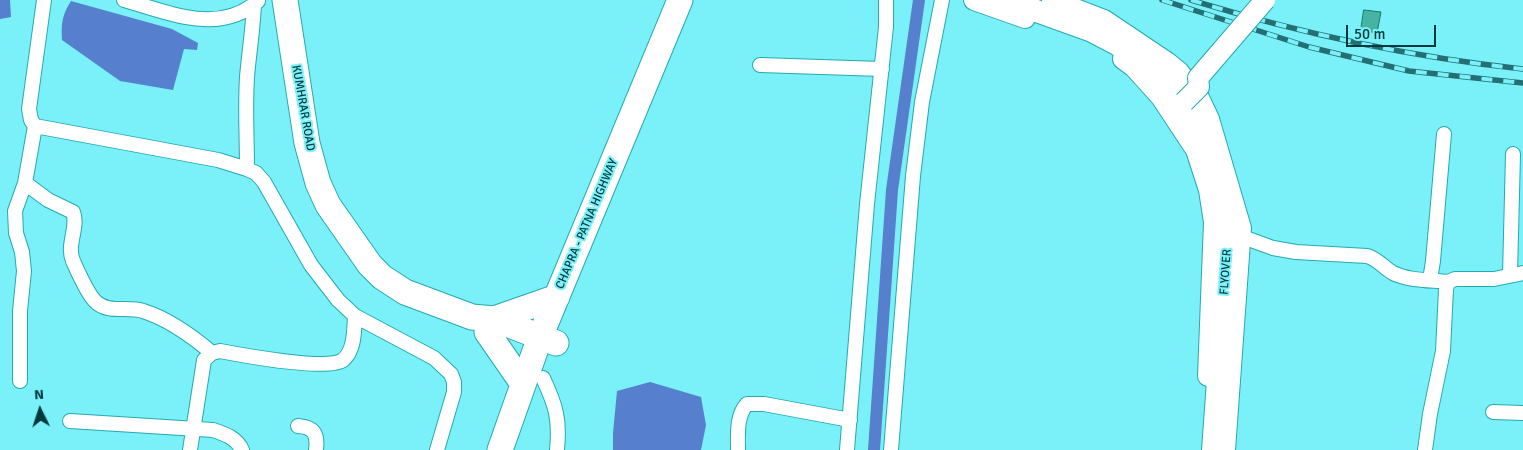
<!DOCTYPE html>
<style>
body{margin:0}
#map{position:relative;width:1523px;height:450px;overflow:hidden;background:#7af0f8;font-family:Signika,sans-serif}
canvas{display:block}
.north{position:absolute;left:15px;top:385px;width:50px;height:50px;-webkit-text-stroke:4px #7af0f8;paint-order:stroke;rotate:356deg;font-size:14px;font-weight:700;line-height:20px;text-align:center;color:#00393d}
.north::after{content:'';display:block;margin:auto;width:18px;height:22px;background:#00393d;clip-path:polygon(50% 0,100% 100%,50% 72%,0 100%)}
.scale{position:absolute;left:1346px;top:25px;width:90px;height:22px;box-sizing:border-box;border:2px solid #00393d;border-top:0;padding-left:6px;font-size:15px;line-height:18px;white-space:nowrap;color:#00393d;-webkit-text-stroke:4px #7af0f8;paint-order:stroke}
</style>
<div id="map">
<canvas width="1523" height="450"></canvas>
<div class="north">N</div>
<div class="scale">50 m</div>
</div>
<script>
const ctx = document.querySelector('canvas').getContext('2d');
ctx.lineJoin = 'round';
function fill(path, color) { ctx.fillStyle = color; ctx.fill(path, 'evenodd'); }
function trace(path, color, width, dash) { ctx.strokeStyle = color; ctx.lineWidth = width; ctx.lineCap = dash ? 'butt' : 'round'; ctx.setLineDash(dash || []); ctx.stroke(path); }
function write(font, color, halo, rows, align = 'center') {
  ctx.font = font + ' Signika,sans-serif'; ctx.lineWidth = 4; ctx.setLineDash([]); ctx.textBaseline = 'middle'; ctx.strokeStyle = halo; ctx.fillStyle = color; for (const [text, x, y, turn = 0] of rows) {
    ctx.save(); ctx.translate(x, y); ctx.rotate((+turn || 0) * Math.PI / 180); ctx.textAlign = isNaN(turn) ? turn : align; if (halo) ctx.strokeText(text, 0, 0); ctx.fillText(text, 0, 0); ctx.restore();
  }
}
const water = new Path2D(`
 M0 0H10L11 17 0 19Z
 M71 1 172 29 198 43 197 50 184 49 173 90 120 81 62 40C61 24 62 15 71 1Z
 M650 382 701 397 706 425 701 450H613V433L617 391Z`);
const canal = new Path2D(`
 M874 450 892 190 919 0`);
const building = new Path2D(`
 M1364 10 1381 12 1377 33 1361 30Z`);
const street = new Path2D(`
 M44 0 29 109 31 120 35 126 218 160 247 169 256 173 264 182 311 265 338 300 355 316 434 358 451 374 454 382V392L437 450
 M124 0C168 12 219 36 258 1
 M760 65 882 69
 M247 169C247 138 245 108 247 77 249 53 253 29 254 4
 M25 183 48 200 73 212C79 228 66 244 73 261 78 272 87 293 95 301 107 314 128 306 143 311 169 319 192 336 212 353
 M1240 236 1273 248 1296 252 1367 256C1378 259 1384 268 1393 273 1409 281 1431 280 1448 282
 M1510 275 1513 154
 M1430 280 1433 261 1444 134
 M543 378C556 406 560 419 557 450
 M20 381V311L24 271 22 252 16 233 15 211 25 183 35 126
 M1493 412 1523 413
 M70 421 213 430C225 434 237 438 242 450
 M298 426C314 427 318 434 316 450
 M190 450 204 360 212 353 220 351C241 355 328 371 343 360 355 350 354 330 355 316
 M738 450C738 435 736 416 747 404H764L850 420
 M847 450 867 204 886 27V0
 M891 450 913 176 922 102 942 0
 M1425 450 1430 414 1443 351 1446 289 1448 282 1455 279H1494L1523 273`);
const secondary = new Path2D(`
 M974 0 1025 18
 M1052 0 1104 20 1168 63 1179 72 1199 98 1209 119 1241 228 1225 450
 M1123 59 1134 67 1161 97 1196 150 1209 190 1214 222 1208 376`);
const primary = new Path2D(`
 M1006 0 1092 31 1117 44 1152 69 1179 93 1213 157 1224 201 1228 242 1213 450`);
const highway = new Path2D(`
 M285 0 307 143 318 183 328 205 370 265 382 277 405 292 472 317 494 319 556 343
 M494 319 557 297
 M487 332 523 384
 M500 450 540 337 680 0`);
const rail = new Path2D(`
 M1162 0 1309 47 1409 71 1523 83
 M1191 0C1299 33 1411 57 1523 69`);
const secondaryBridge = new Path2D(`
 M1184 102 1199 87 1198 78 1265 0`);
const streetNames = [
 ["KUMHRAR ROAD",303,108,80],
 ["CHAPRA - PATNA HIGHWAY",587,224,-67],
 ["FLYOVER",1226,272,-86]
];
fill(water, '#5680ce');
trace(canal, '#5680ce', 12);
fill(building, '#46b3a3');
trace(building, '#1a786c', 1);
trace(street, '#25a9b2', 16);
trace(secondary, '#25a9b2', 22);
trace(primary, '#25a9b2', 24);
trace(highway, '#25a9b2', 27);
trace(street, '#fff', 14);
trace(secondary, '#fff', 20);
trace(primary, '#fff', 22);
trace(highway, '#fff', 25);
trace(rail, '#246f74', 5.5);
trace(rail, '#7af0f8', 4, [11]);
trace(secondaryBridge, '#25a9b2', 22, []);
trace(secondaryBridge, '#fff', 20);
write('12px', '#00393d', '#7af0f8', streetNames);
</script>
